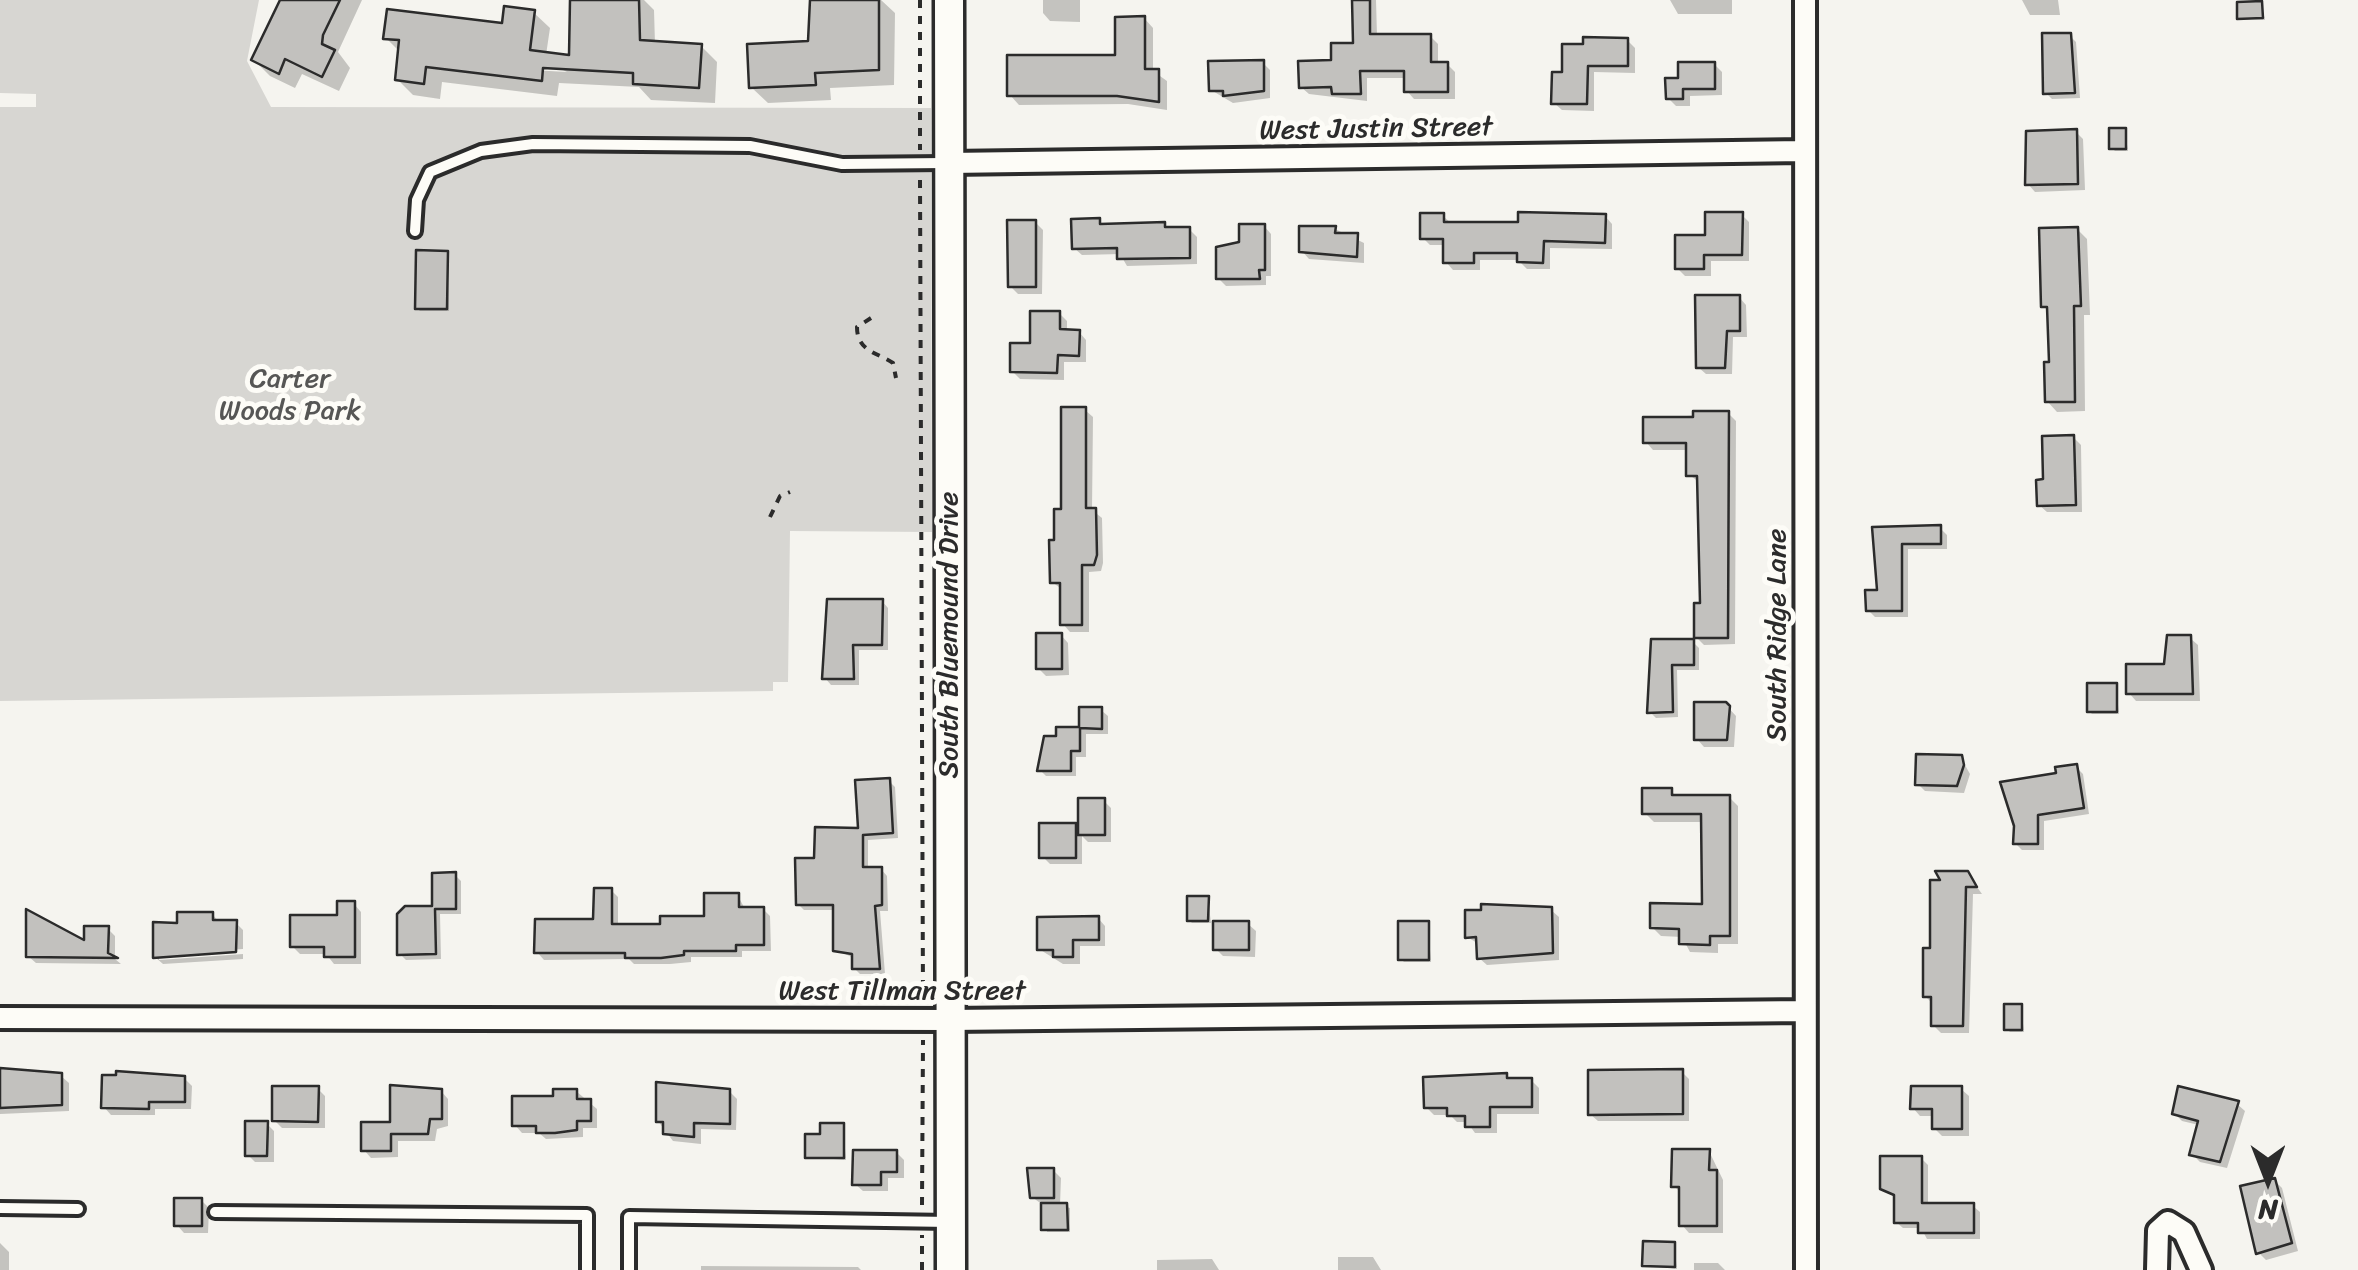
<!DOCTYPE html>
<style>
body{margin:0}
#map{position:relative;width:2358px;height:1270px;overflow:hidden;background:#f5f4ef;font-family:Sriracha,sans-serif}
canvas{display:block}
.north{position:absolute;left:2218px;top:1130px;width:100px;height:100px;-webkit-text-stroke:8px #fdfcf7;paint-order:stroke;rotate:180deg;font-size:28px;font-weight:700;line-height:40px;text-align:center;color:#2b2b2b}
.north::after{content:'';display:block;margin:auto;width:35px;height:45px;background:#2b2b2b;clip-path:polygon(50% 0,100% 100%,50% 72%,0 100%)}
</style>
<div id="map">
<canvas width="2358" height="1270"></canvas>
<div class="north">N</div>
</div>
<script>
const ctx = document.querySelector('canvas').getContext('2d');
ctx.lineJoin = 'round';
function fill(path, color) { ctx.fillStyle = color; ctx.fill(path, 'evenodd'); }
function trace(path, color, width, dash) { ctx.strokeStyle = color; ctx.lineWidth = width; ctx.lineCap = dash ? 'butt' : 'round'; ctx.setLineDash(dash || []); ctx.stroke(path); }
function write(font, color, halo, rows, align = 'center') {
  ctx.font = font + ' Sriracha,sans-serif'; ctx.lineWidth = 10; ctx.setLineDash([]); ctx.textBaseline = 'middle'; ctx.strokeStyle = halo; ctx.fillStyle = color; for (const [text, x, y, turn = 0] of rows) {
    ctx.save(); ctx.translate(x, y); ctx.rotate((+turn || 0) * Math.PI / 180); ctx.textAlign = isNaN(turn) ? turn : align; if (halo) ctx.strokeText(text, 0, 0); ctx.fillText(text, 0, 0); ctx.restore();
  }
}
const green = new Path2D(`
 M0 0H259L247 61 271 107 931 108 932 532 790 531 788 682H773V691L0 701V107H36V94L0 93Z`);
const shadow = new Path2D(`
 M282 0H362L338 52 350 68 339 91 302 74 295 88 270 76 254 60Z
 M572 0H644L654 10 655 44 701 46 717 62 715 103 651 100 639 87 559 83 557 96 442 82 440 99 413 95 397 79 400 52 386 38 504 26 533 12 550 28 546 55 572 58ZM531 65 555 66 567 72 531 70Z
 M812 0H881L895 13 894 85 830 88 831 100 768 103 751 87 810 44Z
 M1043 0H1080V22L1050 21 1043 13Z
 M1355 0H1376L1377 36H1430L1438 44V64H1447L1455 72V99H1414L1407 91V78H1367V101L1309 94 1301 87 1355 45Z
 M1670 0H1732V14H1678Z
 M2022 0H2058L2060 15H2030Z
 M2261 4 2265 20 2240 18Z
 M1144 18 1153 28V71L1167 81V110L1128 104 1019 105 1010 95 1117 57Z
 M2070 36 2076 42 2080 98 2052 99 2046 93Z
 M1627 40 1635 48V73L1594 72V111L1562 110 1554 103 1564 75Z
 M1263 63 1270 70V98L1233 103 1211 90Z
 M1714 64 1722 72V95L1690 96V106H1676L1668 98 1681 80Z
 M2125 131 2128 151H2115L2112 148Z
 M2076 132 2083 139 2085 190 2035 192 2028 184Z
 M1742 215 1749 222V261H1711V276H1685L1677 268 1707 238Z
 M1443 216 1452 224H1520L1605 216 1612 224V249L1550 248V269H1527L1518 260H1480V270H1453L1446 262V245H1430L1423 238Z
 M1099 221 1104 226 1189 229 1197 237V264L1127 266 1120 254 1082 255 1074 248Z
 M1035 222 1043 230 1042 294H1018L1010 286Z
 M1264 226 1271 234V276H1266V285L1226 286 1218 278 1242 244Z
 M1335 229 1364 243V263L1309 259 1302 251Z
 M2077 229 2087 239 2090 315H2084L2085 411 2057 412 2047 401 2052 365 2050 313 2044 306Z
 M447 253 449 311H420L417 308Z
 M1739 297 1746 305 1747 337H1733L1732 374H1706L1698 367Z
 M1059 313 1067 321V332H1079L1086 340V362H1064V380L1020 379 1012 371Z
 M1085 410 1093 417 1092 510 1102 518 1103 563 1101 571 1089 572V632H1070L1063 624V590L1052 582Z
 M1728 413 1736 421 1735 644 1704 645 1696 637 1702 606 1699 482 1688 474V450H1653L1646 442 1645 419Z
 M2073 437 2081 445 2082 512H2047L2039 505 2045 482Z
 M1940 528 1947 535V549H1908V617H1875L1868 610 1880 592 1875 529Z
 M882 601 888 608V650H859V685H831L825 678Z
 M1061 635 1068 643 1069 675 1046 676 1038 668Z
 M2190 638 2198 645 2200 701H2136L2129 693 2166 667Z
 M1654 642H1693L1699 648V670H1677L1678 717 1656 718 1650 712Z
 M2116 686 2119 714H2092L2089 711Z
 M1725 704 1736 716 1734 747H1704L1697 739Z
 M1082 709 1101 710 1108 716V734H1086V757H1076V776H1046L1040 770 1059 739V730H1081Z
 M1961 758 1970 774 1964 793 1925 791 1918 784Z
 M2076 767 2083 774 2089 814 2044 821V850H2022L2015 843Z
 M889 781 895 787 898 838 868 840V870L881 869 887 876 888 911H880L885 974H860L854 968V958L836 950V910H804L798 904 817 860 860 830Z
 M1671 791 1678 798 1729 797 1738 806V944H1718V953L1690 952 1682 937 1661 936 1652 927 1704 906V822H1654L1645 813Z
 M1104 801 1111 808V842H1088L1082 836V864H1050L1042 856 1074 825 1080 831Z
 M1967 873 1982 894H1973L1969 1033H1941L1933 1025 1934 1005 1925 996 1933 950Z
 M455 875 461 881V914H440L441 959 406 960 400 954Z
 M611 890 618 897V926H662L707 918 738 896 745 909H763L770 916 771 951H742V957H691V962L670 964H634L629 959 544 960 537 952 596 921Z
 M1208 899 1211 923H1192L1189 920Z
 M354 904 361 912V964H334L326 954H300L292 946Z
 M1551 910 1559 917V960L1487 965 1479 958V944L1467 937Z
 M212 914 220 923H236L243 930V949L159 955V960L243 954V959L163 964 155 957 179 925Z
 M1098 918 1105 926V946H1080V964H1063L1039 949Z
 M1248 924 1256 931 1255 957 1223 956 1216 949Z
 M1428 924 1431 962H1404L1401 959Z
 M108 929 115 936V959L121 964 36 963 28 956 86 944Z
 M2021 1006 2024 1032H2010L2007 1029Z
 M0 1071 61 1076 69 1083V1111L0 1114Z
 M1682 1072 1689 1079V1121H1598L1590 1114Z
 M1506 1076 1511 1081 1531 1080 1539 1088V1114H1497V1133H1475L1467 1122H1457L1450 1115H1434L1426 1107Z
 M184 1078 192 1086 191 1109H155V1115H111L104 1107Z
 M318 1089 325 1096V1128H282L274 1120Z
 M1961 1089 1969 1096V1136H1942L1934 1128V1116H1920L1913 1108Z
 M441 1091 448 1099V1126L437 1129 435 1141H398V1157L371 1158 364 1150Z
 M576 1091 597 1109V1128H583V1137L546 1139 539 1133H522L515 1125 555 1098Z
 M729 1091 737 1099 736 1130 701 1129V1144L673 1141 658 1121Z
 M2237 1104 2245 1111 2227 1168 2200 1162 2192 1154 2199 1125 2182 1121 2174 1113Z
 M267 1124 274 1131V1162H255L247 1154Z
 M843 1125 846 1160 807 1157 822 1137Z
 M1709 1151 1723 1180V1233H1689L1682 1225V1194L1674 1186Z
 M896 1152 904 1160V1178H888V1191H863L855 1184Z
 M1921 1158 1928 1165V1206H1973L1980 1212V1239H1927L1921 1228H1903L1896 1222V1198L1882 1188Z
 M1053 1170 1061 1178 1060 1205 1070 1208V1232H1047L1043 1205 1032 1197Z
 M2274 1180 2282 1188 2298 1251 2266 1260 2259 1253Z
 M201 1200 209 1208 208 1233H184L177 1225Z
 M0 1243 9 1252V1270H0Z
 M1674 1244 1677 1269 1645 1265Z
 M1338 1257H1373L1381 1270H1338Z
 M1212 1259 1219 1270H1157V1260Z
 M1694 1263H1718L1725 1270H1694Z
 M701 1266 858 1267 861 1270H701Z`);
const building = new Path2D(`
 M280 0H340L323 35 322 44 335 50 322 77 285 59 279 74 251 60Z
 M570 0H639L640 40 702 44 699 88 633 84V73L543 68 542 81 426 67 424 84 395 80 399 40 383 39 387 9 502 23 504 6 535 10 530 50 569 55Z
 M810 0H879V70L815 73 816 85 749 88 747 44 808 41Z
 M1352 0H1370V34H1431V62H1448V92H1404V71H1360L1361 94H1332L1331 87 1299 88 1298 61 1331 60V43H1353Z
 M2262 1 2263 18 2237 19V2Z
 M1145 16V69H1159V102L1117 96H1007V55H1115V17Z
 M2042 33H2071L2075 93 2043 94Z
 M1583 37 1628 38V66H1588L1587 104H1551L1552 72H1562V44H1583Z
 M1264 60V91L1223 96V91H1209L1208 61Z
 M1678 62H1715V89H1683V99H1666L1665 78H1678Z
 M2109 128H2126V149H2109Z
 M2077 129 2078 184 2025 185 2026 131Z
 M1518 212 1606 214 1605 243 1544 241 1543 263 1517 262V253H1474V263H1443V239H1420V213H1444V222H1518Z
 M1705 212H1743L1742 255H1704V269H1675V235H1705Z
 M1100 218V224L1165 222V227H1190V258L1117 259V248L1072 249 1071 219Z
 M1007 220H1036V287H1008Z
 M1239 224H1265V270H1259L1260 279H1216V247L1239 242Z
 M1299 226H1336L1335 233H1358L1357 257 1299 252Z
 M2078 227 2081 306H2074L2075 402H2045L2044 362H2049L2047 307H2041L2039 228Z
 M416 250 448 251 447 309H415Z
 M1695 295H1740V331H1727L1725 368H1696Z
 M1030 311H1060V329L1080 330 1079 356 1058 355 1057 373 1010 372V343H1030Z
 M1061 407H1086V508H1096L1097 555 1094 565H1082V625H1060V583H1050L1049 540H1054V509H1061Z
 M1693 411H1729L1728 638H1694V603H1700L1697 476H1686V443H1643V417H1693Z
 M2074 435 2076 505 2037 506 2036 480 2043 479 2042 436Z
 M1941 525V544H1902V611H1866L1865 590H1877L1872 527Z
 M827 599H883L882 645H853L854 679H822Z
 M1036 633H1062V669H1036Z
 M2167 635H2191L2193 694H2126V664H2164Z
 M1651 639H1694V665H1672L1673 712 1647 713Z
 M2087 683H2117V712H2087Z
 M1694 702H1726L1730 706 1727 740H1694Z
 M1079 707H1102V729L1080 728V751H1071V771H1037L1044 736H1056V727H1079Z
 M1916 754 1962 755 1964 765 1957 786 1915 785Z
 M2077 764 2084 808 2038 815V844H2013L2014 826 2000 782 2056 773 2055 767Z
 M890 778 893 833 863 835V867H882V905L875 906 880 969H852V954L833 951V905H796L795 858H814L815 827 858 828 855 780Z
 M1642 788H1672V795H1730V936H1710V945L1679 944V929L1650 928V903L1702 904 1701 814H1642Z
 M1078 798H1105V835H1078Z
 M1039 823H1076V858H1039Z
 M1935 871H1968L1977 887H1966L1963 1026H1931V997H1923V948H1930V880H1940Z
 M456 872V909H435L436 954 397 955V914L405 906H432V873Z
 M594 888H612V924H660V916H704V893H739V907H764V945H736V951H684V955L661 958H625V953H534L535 919H593Z
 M1187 896H1209L1208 921H1187Z
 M337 901H355V957H324V947H290V915H337Z
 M1481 904 1552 907 1553 953 1477 959 1476 937 1465 938V910H1481Z
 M26 909 84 940V926H109L108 953 118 958 26 957Z
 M177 912H213V920H237L236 952 153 958V922L177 923Z
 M1099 916V940H1073V957H1053V950H1037V917Z
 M1213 921H1249V950H1213Z
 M1398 921H1429V960H1398Z
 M2004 1004H2022V1030H2004Z
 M0 1068 62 1073V1105L0 1108Z
 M1683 1069V1114L1588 1115V1070Z
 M116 1071 185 1076V1102H149V1109L101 1108 102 1075H116Z
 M1507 1073V1078H1532V1107H1490V1127H1465V1116H1447V1108H1424L1423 1077Z
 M656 1082 730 1089V1124L694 1123V1137L663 1134V1122H656Z
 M390 1085 442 1089V1119H430L428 1134H391V1151H361V1122H390Z
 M272 1086H319L318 1122 272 1121Z
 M1911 1086H1962V1129H1932V1109H1910Z
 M2178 1086 2239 1101 2220 1162 2189 1155 2198 1121 2172 1114Z
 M553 1089H577V1099H591V1121H577V1130L555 1133H536V1126H512V1096H553Z
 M245 1121H268L267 1156H245Z
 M820 1123H844V1158H805V1134H820Z
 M1672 1149H1710L1709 1170H1717V1226H1679V1187H1671Z
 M853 1150H897V1172H881V1185H852Z
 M1880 1156H1922V1203H1974V1233H1918V1223H1894V1195L1880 1189Z
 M1027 1168H1054V1198H1030Z
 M2275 1178 2292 1243 2256 1254 2240 1186Z
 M174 1198H202V1226H174Z
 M1041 1203H1067L1068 1230H1041Z
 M1643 1241 1675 1242V1267L1642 1266Z`);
const path = new Path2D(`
 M920 0V150
 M920 180 923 1000
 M871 318 857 327C857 351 876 352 893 363L896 378
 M770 517 780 496 790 492
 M922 1205 923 1040
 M922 1270V1235`);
const lane = new Path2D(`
 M415 231 417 200 430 172 481 151 533 144 750 146 842 164 945 163
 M0 1208 78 1209
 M215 1212 587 1215V1270
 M629 1270V1217L950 1222`);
const street = new Path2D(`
 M1805 0 1806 1270
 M949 163 1803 151
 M0 1018 950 1020 1805 1011
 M2157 1270 2158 1231 2168 1222 2184 1232 2201 1270`);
const secondary = new Path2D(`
 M949 0 951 1270`);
const streetNames = [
 ["West Justin Street",1376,130,-1],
 ["South Bluemound Drive",950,635,-90],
 ["South Ridge Lane",1778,635,-90],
 ["West Tillman Street",902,992]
];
const parkNames = [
 ["Carter",290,380],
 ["Woods Park",290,412]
];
fill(green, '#d7d6d2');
fill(shadow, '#0003');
fill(building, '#c2c1be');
trace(building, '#2b2b2b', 2.5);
trace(lane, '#2b2b2b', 18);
trace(street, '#2b2b2b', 28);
trace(secondary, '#2b2b2b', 35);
trace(path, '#2b2b2b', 4, [8, 8]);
trace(lane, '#fdfcf7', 10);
trace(street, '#fdfcf7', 20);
trace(secondary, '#fdfcf7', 28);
write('28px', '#2b2b2b', '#fdfcf7', streetNames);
write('28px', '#565655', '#fdfcf7', parkNames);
</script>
